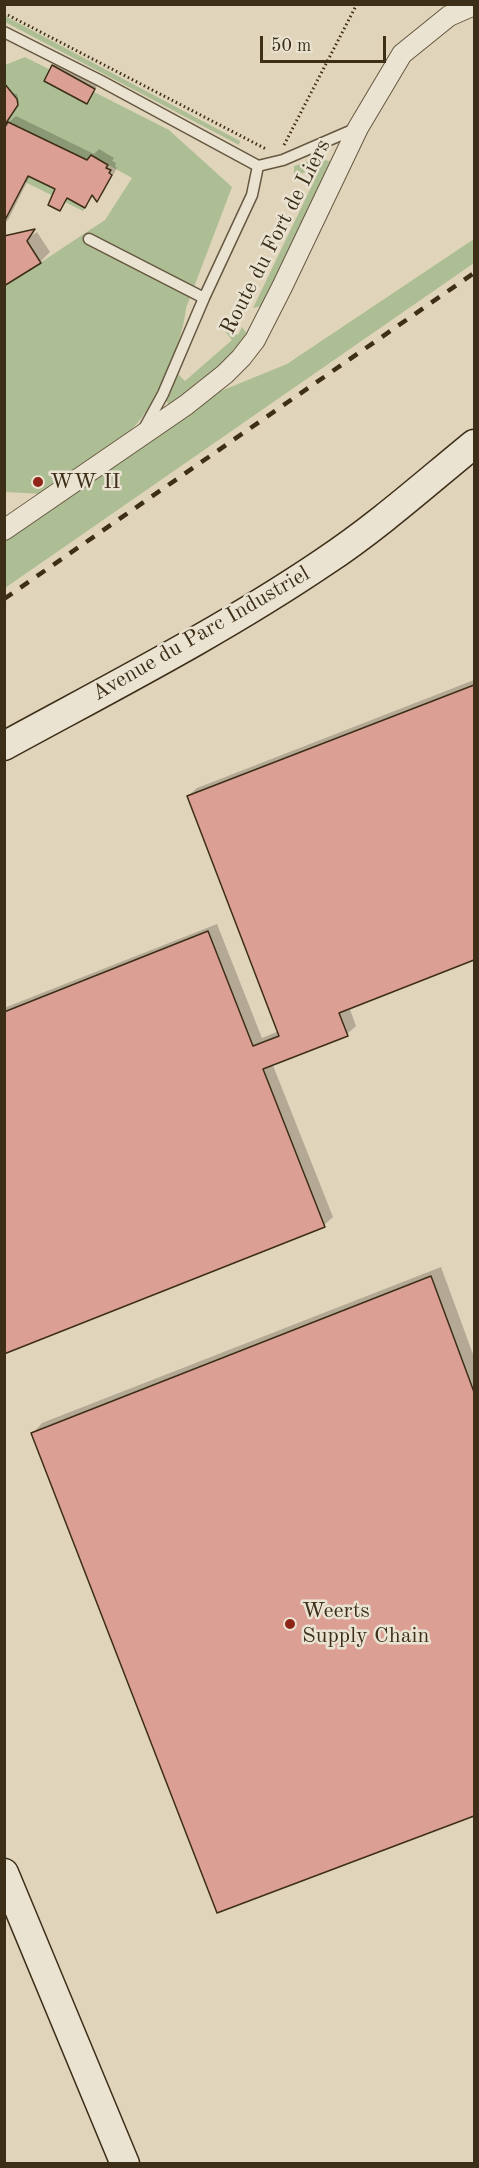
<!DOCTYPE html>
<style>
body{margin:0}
#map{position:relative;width:479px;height:2168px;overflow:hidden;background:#e0d4ba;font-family:"Old Standard TT",serif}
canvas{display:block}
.frame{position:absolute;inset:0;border:6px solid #3d2e18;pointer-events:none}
.scale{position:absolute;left:260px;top:36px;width:126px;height:27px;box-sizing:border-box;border:3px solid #3d2e18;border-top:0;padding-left:8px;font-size:18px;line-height:21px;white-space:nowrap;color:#3d2e18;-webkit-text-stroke:4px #ebe3d2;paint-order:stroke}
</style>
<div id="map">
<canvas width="479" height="2168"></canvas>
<div class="frame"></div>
<div class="scale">50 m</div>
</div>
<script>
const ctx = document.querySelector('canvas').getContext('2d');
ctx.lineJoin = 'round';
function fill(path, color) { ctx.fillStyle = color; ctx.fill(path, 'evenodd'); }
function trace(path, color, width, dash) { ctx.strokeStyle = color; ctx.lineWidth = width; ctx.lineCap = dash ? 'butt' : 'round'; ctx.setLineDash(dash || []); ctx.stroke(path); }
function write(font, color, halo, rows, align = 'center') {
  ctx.font = font + ' "Old Standard TT",serif'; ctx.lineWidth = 5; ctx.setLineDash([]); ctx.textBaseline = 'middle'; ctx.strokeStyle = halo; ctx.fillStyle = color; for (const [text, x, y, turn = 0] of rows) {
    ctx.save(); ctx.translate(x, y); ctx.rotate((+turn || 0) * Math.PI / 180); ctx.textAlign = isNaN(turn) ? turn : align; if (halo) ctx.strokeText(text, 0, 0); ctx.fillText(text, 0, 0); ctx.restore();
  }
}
const green = new Path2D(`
 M5 16 240 141 239 145 5 22Z
 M25 57 169 130 232 187 186 308C183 341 157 405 132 429L43 494 5 492V286L105 220 132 178 91 155 67 197 85 208 83 211 5 172V65Z
 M317 159 330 161 332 164 266 305 253 308 317 175 309 171 294 176V166Z
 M474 239V263L5 588V539L211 395 287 364Z
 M242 327 248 335 237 352 170 407 165 399 177 373 185 381 232 340 225 331 238 335Z`);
const shadow = new Path2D(`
 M58 61 99 83 87 102 53 66Z
 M10 93 17 94 19 102 12 113Z
 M16 116 94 154 99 149 114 158 112 161 116 163 115 166 117 168 103 193 97 200 94 195 85 206 69 197 60 209 57 189 30 176 8 220 4 224V132L9 122Z
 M37 232 50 252 40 262 4 285V253Z
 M474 680V959L349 1007 356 1026 347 1034 272 1063 333 1217 324 1225 4 1352V1008L217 924 262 1038 279 1031 188 796 197 788Z
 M441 1267 474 1357V1814L218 1911 33 1433 42 1423Z`);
const building = new Path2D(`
 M52 65 95 89 87 104 44 81Z
 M4 83 17 99 18 105 4 126Z
 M8 122 87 160 91 155 108 165 106 168 111 170 109 173 112 175 97 202 92 195 85 208 67 198 60 211 48 205 55 189 28 176 4 222V129Z
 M35 229 27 241 41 263 4 286V236Z
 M474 685V960L339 1013 348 1036 263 1069 325 1227 4 1354V1012L208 931 253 1046 279 1036 187 796Z
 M431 1276 474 1392V1816L217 1913 31 1433Z`);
const path = new Path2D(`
 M4 13 266 149
 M284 145 357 4`);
const lane = new Path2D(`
 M4 32 101 81 258 166
 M89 239 204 298
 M146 430 145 427 163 394 204 298 252 195 258 166 283 160 357 128`);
const street = new Path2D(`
 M4 530 186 405 225 374 241 358 255 340 282 287 358 128 402 54 449 16 474 5`);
const secondary = new Path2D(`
 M4 746C112 687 222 631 324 562 377 527 425 484 474 444
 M4 1873 125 2164`);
const rail = new Path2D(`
 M4 599 474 273`);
const markers = [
 [38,482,6,"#8f2418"],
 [290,1624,6,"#8f2418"]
];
const streetNames = [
 ["Route du Fort de Liers",276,237,-63],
 ["Avenue du Parc Industriel",201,634,-30]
];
const poiNames = [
 ["WW II",50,482],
 ["Weerts",302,1611],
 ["Supply Chain",302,1636]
];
fill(green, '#adbe94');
fill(shadow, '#0003');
fill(building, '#db9f94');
trace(building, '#3d2e18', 1.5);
trace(lane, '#665840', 13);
trace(street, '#665840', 22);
trace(secondary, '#3d2e18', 31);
trace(path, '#3d2e18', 3, [1.5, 3]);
trace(lane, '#ebe3d2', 10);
trace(street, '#ebe3d2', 20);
trace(secondary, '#ebe3d2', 28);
trace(rail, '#3d2e18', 4.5, [10, 10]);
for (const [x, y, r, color] of markers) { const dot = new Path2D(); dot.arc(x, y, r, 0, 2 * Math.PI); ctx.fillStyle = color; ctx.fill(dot); trace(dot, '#ebe3d2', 2); }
write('22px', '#3d2e18', '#ebe3d2', streetNames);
write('22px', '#3d2e18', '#ebe3d2', poiNames, 'left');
</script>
